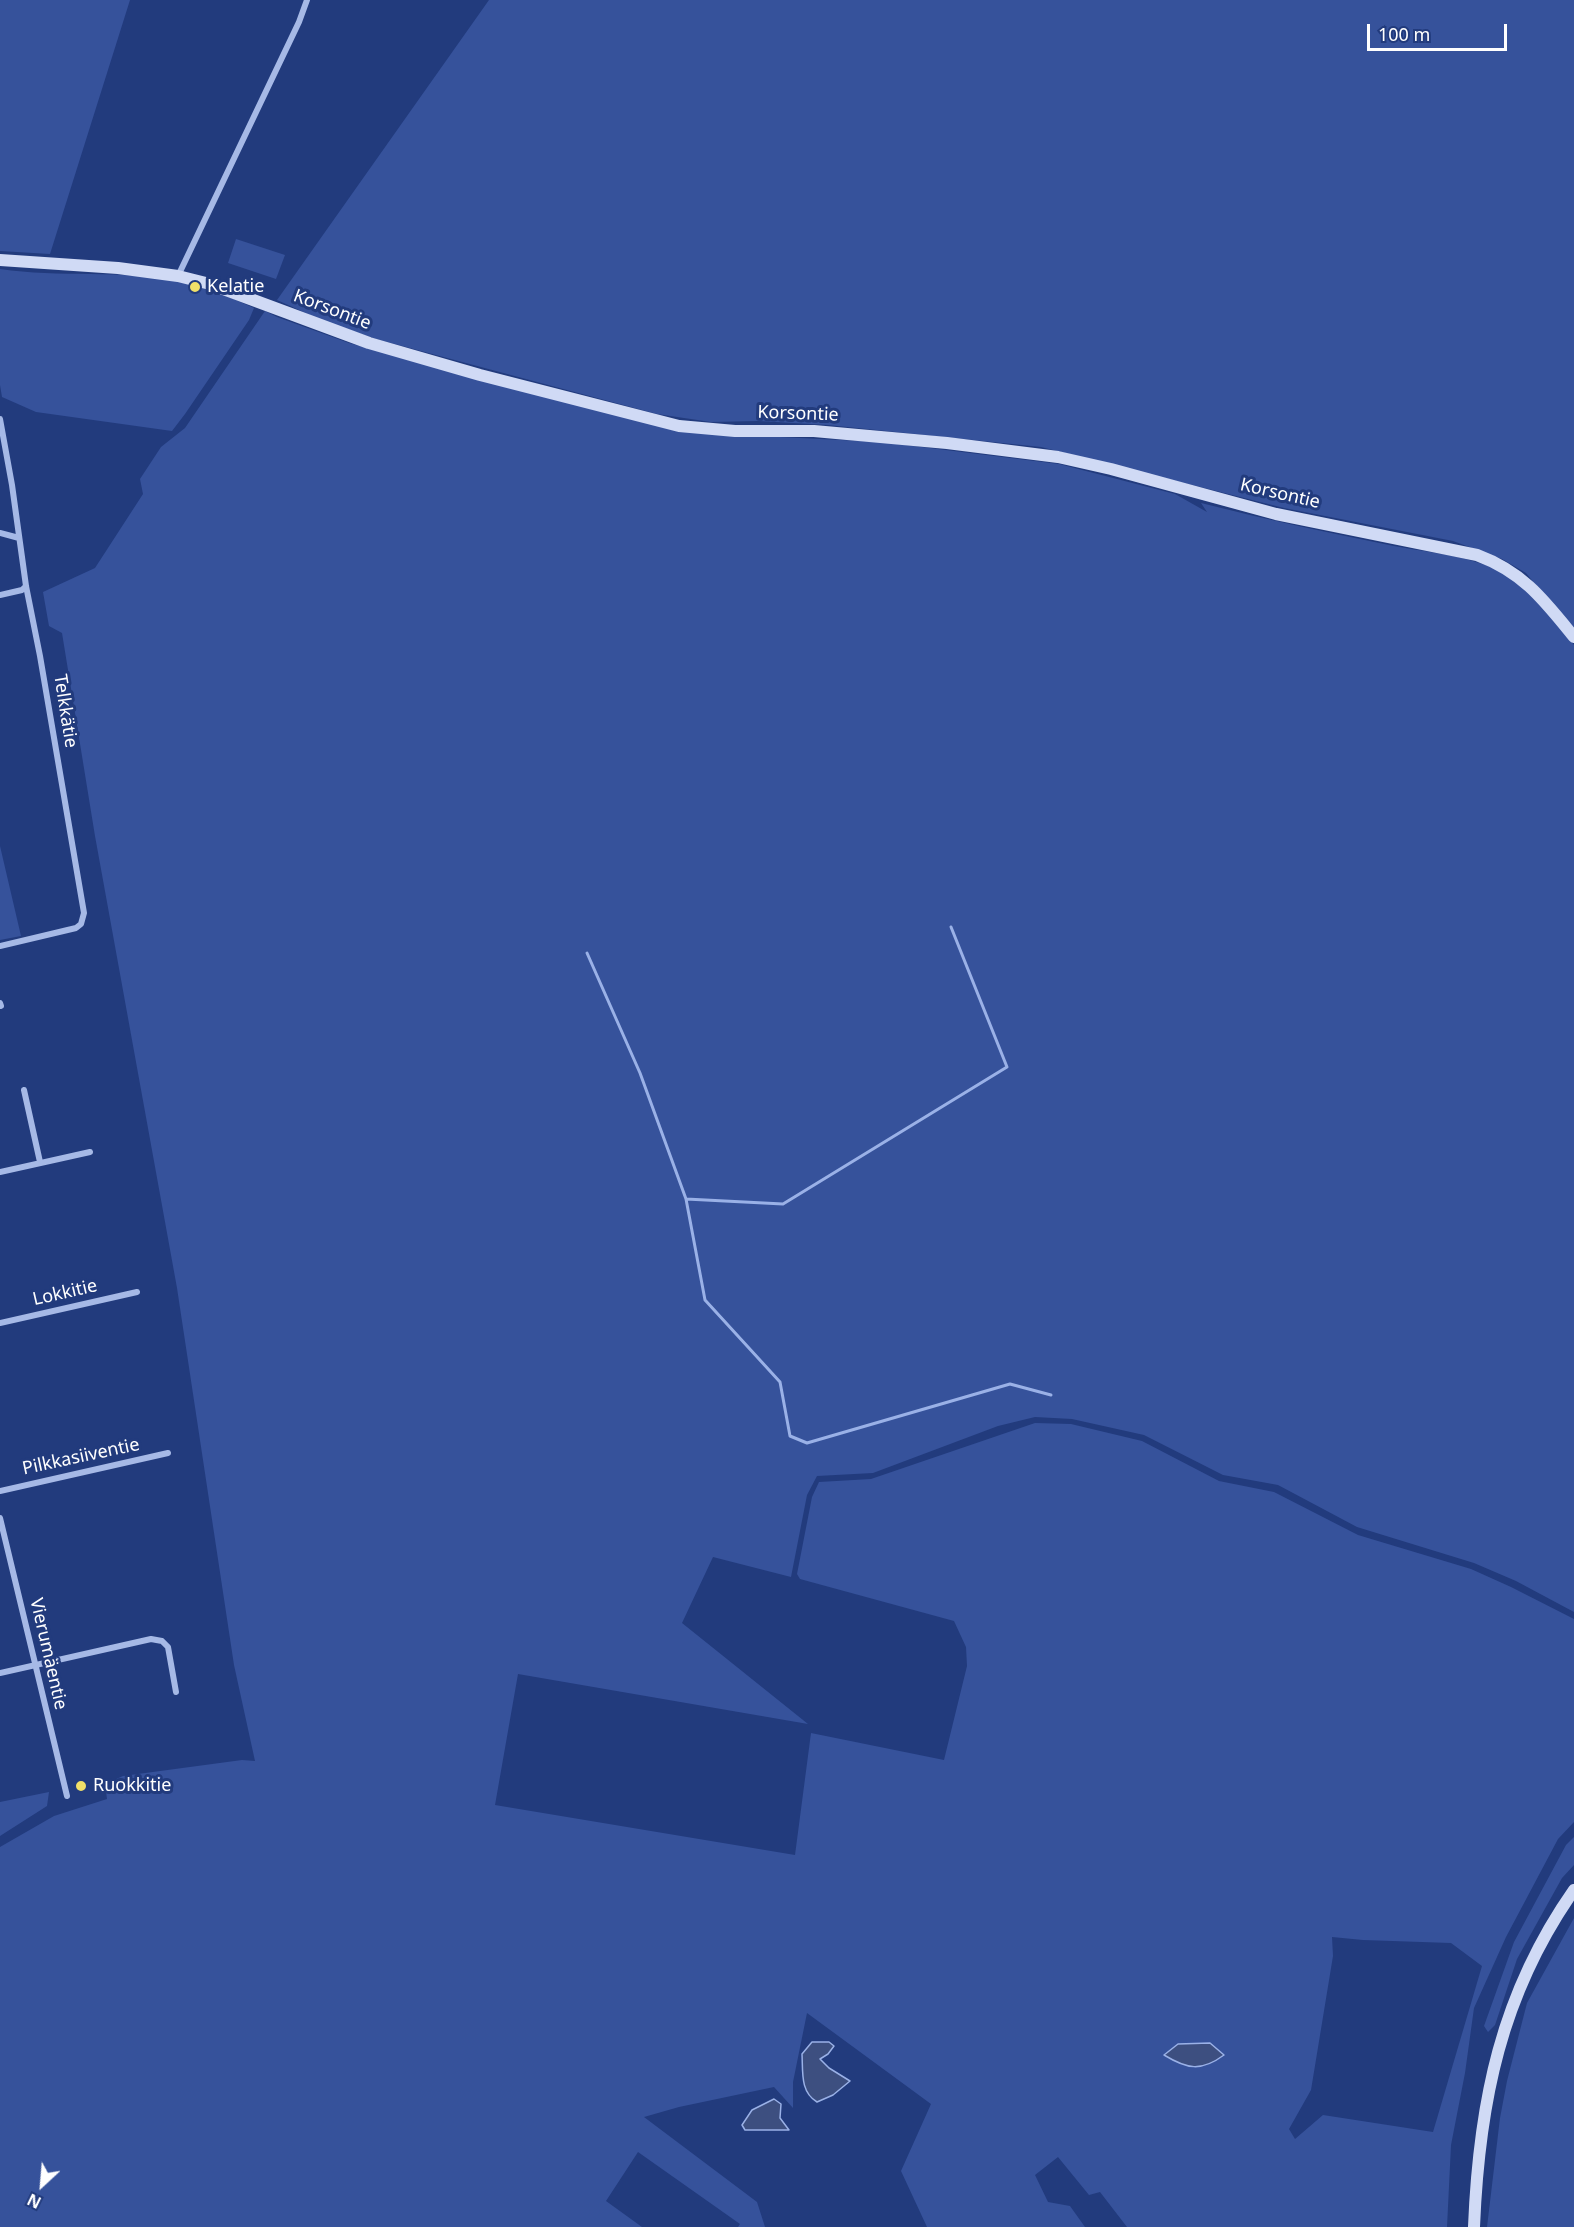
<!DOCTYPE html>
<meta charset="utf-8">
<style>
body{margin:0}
#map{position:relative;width:1574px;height:2227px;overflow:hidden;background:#223b7d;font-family:"Noto Sans",sans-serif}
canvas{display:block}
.north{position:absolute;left:12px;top:2155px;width:60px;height:60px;-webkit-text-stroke:4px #223b7d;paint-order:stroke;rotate:206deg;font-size:16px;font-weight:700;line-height:24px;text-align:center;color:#fff}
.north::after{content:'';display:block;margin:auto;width:21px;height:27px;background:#fff;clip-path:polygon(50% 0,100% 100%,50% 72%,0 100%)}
.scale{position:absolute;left:1367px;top:24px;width:140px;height:27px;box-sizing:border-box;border:3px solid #fff;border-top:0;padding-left:8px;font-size:18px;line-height:21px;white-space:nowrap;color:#fff;-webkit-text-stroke:4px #223b7d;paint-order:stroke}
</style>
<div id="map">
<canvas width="1574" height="2227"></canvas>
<div class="north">N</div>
<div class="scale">100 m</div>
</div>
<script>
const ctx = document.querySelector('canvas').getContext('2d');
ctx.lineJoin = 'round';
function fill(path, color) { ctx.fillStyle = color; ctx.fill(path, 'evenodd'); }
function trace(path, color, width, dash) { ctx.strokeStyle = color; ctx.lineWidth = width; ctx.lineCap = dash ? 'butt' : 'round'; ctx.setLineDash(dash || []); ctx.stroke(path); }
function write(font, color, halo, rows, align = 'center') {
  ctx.font = font + ' "Noto Sans",sans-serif'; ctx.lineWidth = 6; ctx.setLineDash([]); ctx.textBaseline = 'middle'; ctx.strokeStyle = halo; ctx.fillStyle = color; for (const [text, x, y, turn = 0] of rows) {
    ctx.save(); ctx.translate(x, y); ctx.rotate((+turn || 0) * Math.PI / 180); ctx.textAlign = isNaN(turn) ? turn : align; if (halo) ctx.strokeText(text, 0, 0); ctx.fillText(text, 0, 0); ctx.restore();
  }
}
const green = new Path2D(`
 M0 0H130L50 254 0 251Z
 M489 0H1574V632L1526 573 1502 559 1453 541 1284 508 1041 447 828 425 758 421 711 422 657 414 376 339 321 320 277 300Z
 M236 239 285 255 276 279 228 263Z
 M0 269C59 278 121 269 180 282 205 287 230 297 254 308L249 320 185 414 172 431 36 412 2 397 0 385Z
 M265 311 277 317 349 343 523 391 760 436 881 442 1059 464 1175 494 1207 512 1201 503C1265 519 1329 533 1394 546 1432 553 1473 556 1508 575 1534 588 1556 622 1574 645V1612L1516 1581 1474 1563 1357 1527 1278 1485 1223 1475 1144 1435 1072 1419 1035 1417 998 1426 873 1473 817 1476 807 1495 791 1577 713 1557 682 1623 808 1724 518 1674 495 1805 795 1855 811 1733 944 1760 967 1666 966 1647 954 1621 800 1579 797 1574 812 1497 819 1482 871 1479 1035 1423 1071 1424 1142 1441 1219 1481 1274 1492 1358 1535 1471 1569 1511 1587 1574 1619V1822L1558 1839 1506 1937 1474 2008 1465 2073 1451 2145 1447 2227H1127L1100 2192 1089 2195 1058 2157 1035 2175 1048 2202 1070 2206 1085 2227H927L901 2171 931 2104 807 2013 793 2082V2108L774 2087 679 2107 644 2117 757 2202 765 2227H738L740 2224 638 2152 606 2201 642 2227H0V1847L54 1816 107 1799 105 1784 123 1776 242 1760 255 1761 234 1665 177 1288 95 836 62 633 49 626 43 592 95 568 143 494 140 479 161 447 185 428ZM1332 1937 1363 1940 1451 1943 1482 1966 1433 2132 1323 2115 1295 2139 1289 2129 1311 2090 1333 1956Z
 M0 846 21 936 0 940Z
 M49 1792 47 1806 0 1836V1802Z
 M1574 1837V1865L1562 1878 1517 1959 1495 2025 1488 2032 1484 2026 1514 1942 1566 1845Z
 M1574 1918V2227H1487L1500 2118 1507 2081 1527 2003Z`);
const water = new Path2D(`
 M812 2042H829L834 2046 828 2054 820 2059 829 2068 850 2081 833 2095 817 2102C800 2092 803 2072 802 2054Z
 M1210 2043 1224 2055C1201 2072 1187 2069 1164 2055L1178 2044Z
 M774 2099 781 2104 780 2118 789 2130H745L742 2125 752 2110Z`);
const stream = new Path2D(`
 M587 953 640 1073 686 1199 705 1300 780 1382 790 1436 807 1443 1010 1384 1051 1395
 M686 1199 783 1204 1007 1067 951 927`);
const street = new Path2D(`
 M178 276 299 22 307 0
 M0 419 12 485 26 586 40 656 84 913 81 924 76 928 0 946
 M0 533 19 538
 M0 595 22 590 26 586
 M0 1003 1 1006
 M24 1090 40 1162
 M0 1172 90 1152
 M0 1323 137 1292
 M0 1491 168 1453
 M0 1518 67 1796
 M0 1673 151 1639 162 1641 168 1647 176 1692`);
const secondary = new Path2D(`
 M0 260 118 268 178 276 210 284 369 343 480 375 679 426 735 431H814L947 443 1058 457 1111 469 1276 514 1477 555C1523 572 1544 600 1574 637
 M1474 2227C1479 2102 1501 1994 1574 1890`);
const markers = [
 [195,287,6,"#f1e069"],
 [81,1786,6,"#f1e069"]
];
const poiNames = [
 ["Kelatie",207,287],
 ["Ruokkitie",93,1786]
];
const streetNames = [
 ["Korsontie",332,310,21],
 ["Korsontie",798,414,2],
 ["Korsontie",1280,494,13],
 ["Telkkätie",65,711,81],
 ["Lokkitie",65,1293,-13],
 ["Pilkkasiiventie",81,1457,-12],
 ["Vierumäentie",48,1654,77]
];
fill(green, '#36529b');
fill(water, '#3d4f80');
trace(water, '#9ab1e7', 1.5);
trace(stream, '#9ab1e7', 3);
trace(street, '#a6b9e6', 6);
trace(secondary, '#d0daf5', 12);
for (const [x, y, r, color] of markers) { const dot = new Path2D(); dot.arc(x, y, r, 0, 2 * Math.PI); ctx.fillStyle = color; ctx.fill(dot); trace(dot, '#223b7d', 2); }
write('18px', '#fff', '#223b7d', poiNames, 'left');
write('18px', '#fff', '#223b7d', streetNames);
</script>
